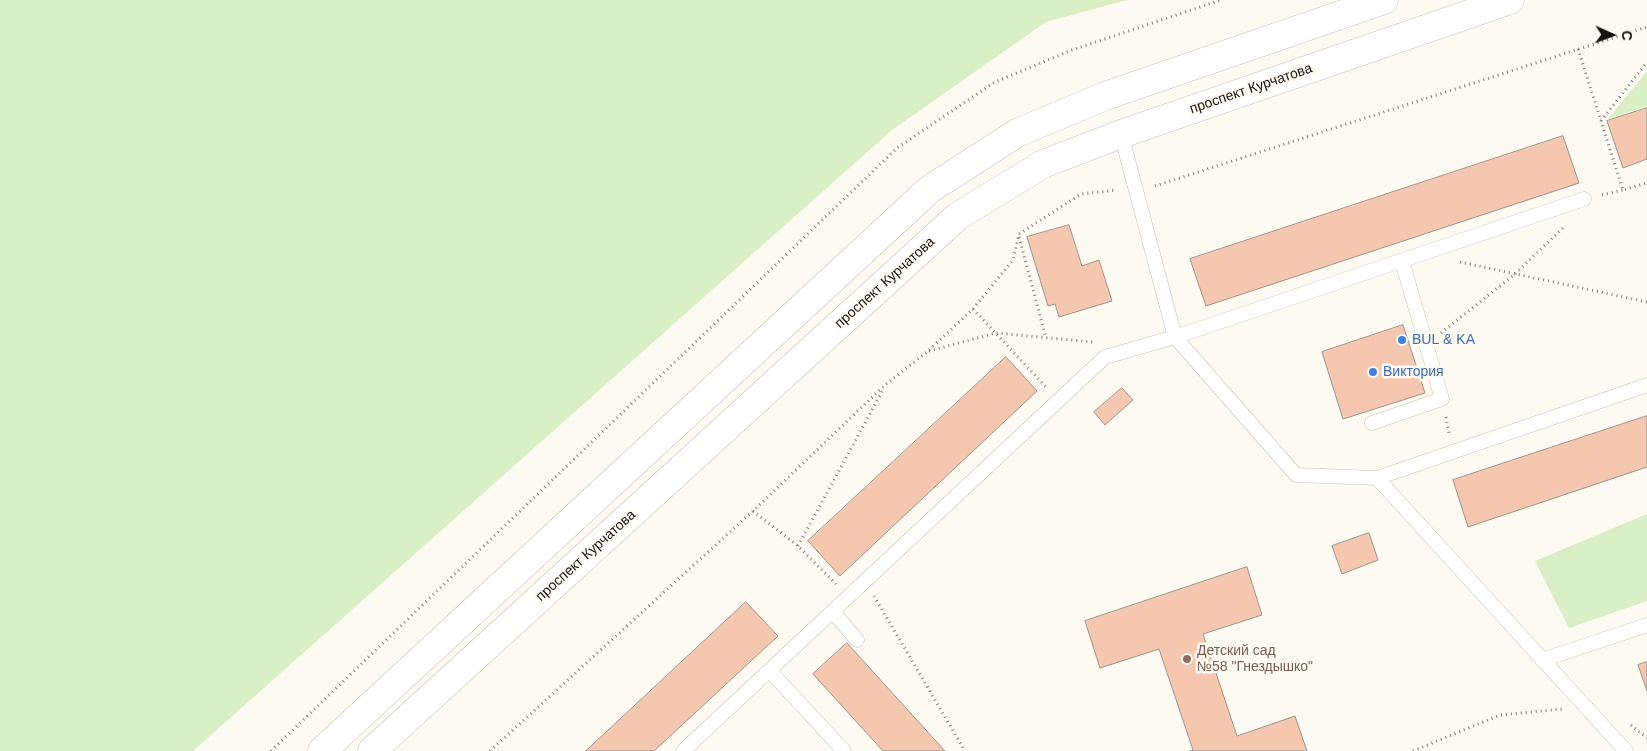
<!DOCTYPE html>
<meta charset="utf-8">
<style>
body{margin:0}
#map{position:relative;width:1647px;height:751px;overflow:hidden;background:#fdfaf1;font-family:Helvetica,sans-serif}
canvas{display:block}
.north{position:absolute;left:1587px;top:10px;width:50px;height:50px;-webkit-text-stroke:4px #fdfaf1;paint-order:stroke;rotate:92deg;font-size:14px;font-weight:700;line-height:20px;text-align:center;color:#151411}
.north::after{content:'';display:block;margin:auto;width:18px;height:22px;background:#151411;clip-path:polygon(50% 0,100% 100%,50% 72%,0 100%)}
</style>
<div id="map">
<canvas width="1647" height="751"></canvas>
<div class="north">С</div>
</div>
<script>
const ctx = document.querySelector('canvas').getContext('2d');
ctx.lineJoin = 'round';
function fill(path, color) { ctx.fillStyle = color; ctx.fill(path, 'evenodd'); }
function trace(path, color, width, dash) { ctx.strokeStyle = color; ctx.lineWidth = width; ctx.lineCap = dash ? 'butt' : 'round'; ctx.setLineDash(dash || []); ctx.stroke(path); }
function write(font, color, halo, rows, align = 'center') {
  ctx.font = font + ' Helvetica,sans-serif'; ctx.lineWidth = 5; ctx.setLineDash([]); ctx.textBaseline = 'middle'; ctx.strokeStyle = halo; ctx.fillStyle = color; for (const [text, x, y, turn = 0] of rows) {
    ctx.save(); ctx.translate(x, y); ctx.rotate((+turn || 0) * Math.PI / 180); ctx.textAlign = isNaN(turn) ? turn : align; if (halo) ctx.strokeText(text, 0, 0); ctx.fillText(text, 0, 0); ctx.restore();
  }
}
const green = new Path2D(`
 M0 0H1127L1046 22 892 130 193 751H0Z
 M1647 71V106L1608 119Z
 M1647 514V601L1569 628 1535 561Z`);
const building = new Path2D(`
 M1647 108V159L1623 168 1607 121Z
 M1563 136 1579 183 1206 306 1190 259Z
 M1069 225 1082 266 1099 260 1112 301 1059 317 1055 304 1048 306 1027 237Z
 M1403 325 1425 393 1343 419 1322 352Z
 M1006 357 1037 391 840 576 808 541Z
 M1122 388 1133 400 1105 425 1094 412Z
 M1647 416V467L1468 527 1453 480Z
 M1369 533 1378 560 1342 574 1332 546Z
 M1247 567 1262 615 1203 634 1237 736 1295 716 1307 751H1190L1193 750 1159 649 1100 668 1085 621Z
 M746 602 778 636 654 751H586Z
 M847 643 945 751H883L813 674Z
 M1647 662V691L1638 665Z`);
const path = new Path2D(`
 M1578 49 1623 190 1647 183
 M1601 121 1647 62
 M1155 186 1647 27
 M1602 195 1623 190
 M1019 237 1046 338
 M1460 262 1647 302
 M973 309 1046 387
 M1441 333 1515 274 1563 228
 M929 351 996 333 1093 342
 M1446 417 1449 433
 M753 511 798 546 836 584
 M798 546 884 388
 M874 596 965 751
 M1631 725 1647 738
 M271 751 897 148 995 82 1072 50 1221 0
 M490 751 753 511 885 385 927 352 973 309 1013 260 1019 234 1081 194 1117 190
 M1413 751 1500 715 1563 709`);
const lane = new Path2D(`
 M1121 134 1175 337 1584 199
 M1372 423 1442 399 1402 261
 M1377 478 1647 385
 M833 612 857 640
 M1542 660 1647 625
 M770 671 844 751
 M683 751 1105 357 1175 337 1296 475 1377 478 1626 751`);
const secondary = new Path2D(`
 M322 751 930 189 1017 133 1105 96 1384 0
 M372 751 958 216 1043 164 1121 134 1510 0`);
const markers = [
 [1402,340,5,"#3f7fe0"],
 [1373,372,5,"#3f7fe0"],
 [1187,659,5,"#8d6e63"]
];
const streetNames = [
 ["проспект Курчатова",1251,89,-19],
 ["проспект Курчатова",885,283,-42],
 ["проспект Курчатова",586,556,-42]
];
const shopNames = [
 ["BUL & KA",1412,340],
 ["Виктория",1383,372]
];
const educationNames = [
 ["Детский сад",1197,651],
 ["№58 \"Гнездышко\"",1197,667]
];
fill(green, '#d8f0c4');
fill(building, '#f5c7ae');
trace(building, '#9b938e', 1);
trace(lane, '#c3c0b8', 15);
trace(secondary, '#c3c0b8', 29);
trace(path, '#7e7c77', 3, [1, 4]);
trace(lane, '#fff', 14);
trace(secondary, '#fff', 28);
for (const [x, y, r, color] of markers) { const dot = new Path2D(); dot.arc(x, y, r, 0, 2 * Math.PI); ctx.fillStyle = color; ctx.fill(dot); trace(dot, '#fdfaf1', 2); }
write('14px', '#151411', '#fdfaf1', streetNames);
write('14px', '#366cbe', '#fdfaf1', shopNames, 'left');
write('14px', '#785e54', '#fdfaf1', educationNames, 'left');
</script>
